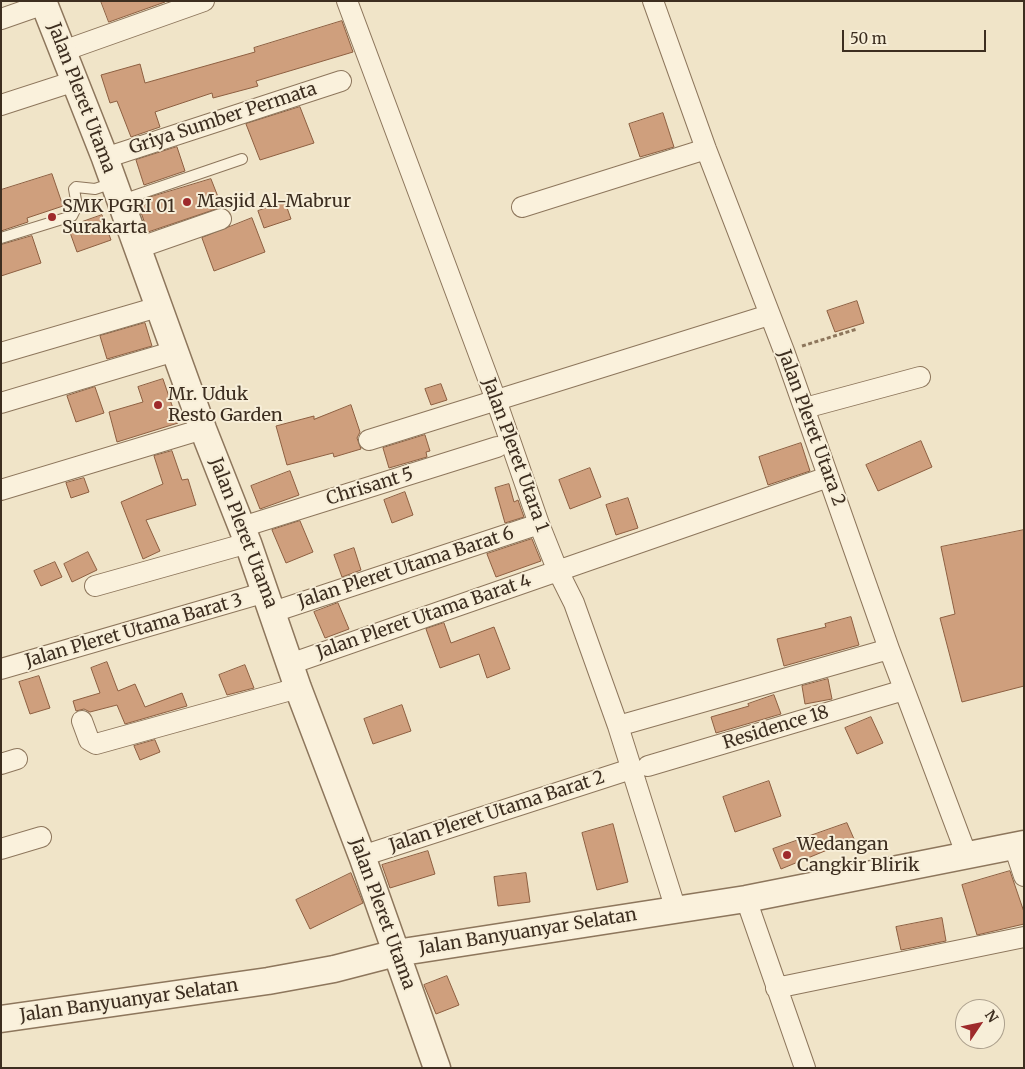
<!DOCTYPE html>
<style>
body{margin:0}
#map{position:relative;width:1025px;height:1069px;overflow:hidden;background:#f0e4c8;font-family:Merriweather,serif}
canvas{display:block}
.frame{position:absolute;inset:0;border:2px solid #3d2e20;pointer-events:none}
.north{position:absolute;left:955px;top:999px;width:50px;height:50px;box-sizing:border-box;background:#f7eed8;border:1px solid #ada18e;border-radius:50%;rotate:56deg;font-size:14px;font-weight:700;line-height:20px;text-align:center;color:#3d2e20}
.north::after{content:'';display:block;margin:auto;width:18px;height:22px;background:#9e2a2b;clip-path:polygon(50% 0,100% 100%,50% 72%,0 100%)}
.scale{position:absolute;left:842px;top:30px;width:144px;height:22px;box-sizing:border-box;border:2px solid #3d2e20;border-top:0;padding-left:6px;font-size:15px;line-height:18px;white-space:nowrap;color:#3d2e20;-webkit-text-stroke:4px #f7eed8;paint-order:stroke}
</style>
<div id="map">
<canvas width="1025" height="1069"></canvas>
<div class="frame"></div>
<div class="north">N</div>
<div class="scale">50 m</div>
</div>
<script>
const ctx = document.querySelector('canvas').getContext('2d');
ctx.lineJoin = 'round';
function fill(path, color) { ctx.fillStyle = color; ctx.fill(path, 'evenodd'); }
function trace(path, color, width, dash) { ctx.strokeStyle = color; ctx.lineWidth = width; ctx.lineCap = dash ? 'butt' : 'round'; ctx.setLineDash(dash || []); ctx.stroke(path); }
function write(font, color, halo, rows, align = 'center') {
  ctx.font = font + ' Merriweather,serif'; ctx.lineWidth = 4; ctx.setLineDash([]); ctx.textBaseline = 'middle'; ctx.strokeStyle = halo; ctx.fillStyle = color; for (const [text, x, y, turn = 0] of rows) {
    ctx.save(); ctx.translate(x, y); ctx.rotate((+turn || 0) * Math.PI / 180); ctx.textAlign = isNaN(turn) ? turn : align; if (halo) ctx.strokeText(text, 0, 0); ctx.fillText(text, 0, 0); ctx.restore();
  }
}
const building = new Path2D(`
 M101 1H165V2L109 22Z
 M342 21 353 52 256 81 258 86 213 98 212 93 155 112 160 127 131 137 117 101 110 103 101 75 140 64 145 83 255 52 254 48Z
 M300 107 314 143 260 160 246 124Z
 M663 113 674 147 640 157 629 124Z
 M177 147 185 171 144 185 136 160Z
 M52 174 63 206 27 218 28 222 1 231V190Z
 M211 179 222 207 148 232 139 207 150 203 148 198Z
 M285 202 291 219 264 228 258 211Z
 M102 215 111 240 77 252 68 227Z
 M252 218 265 252 214 271 202 238Z
 M32 236 41 263 1 276V245Z
 M857 301 864 323 835 332 827 311Z
 M145 323 152 346 107 359 100 336Z
 M163 379 178 423 117 442 109 412 143 402 138 387Z
 M441 384 447 400 431 405 425 389Z
 M95 387 104 413 76 422 67 396Z
 M351 405 360 432 357 438 361 449 334 457 333 453 287 465 276 426 314 416V419Z
 M425 435 430 451 426 452 427 457 389 468 383 448Z
 M921 441 932 467 878 491 866 465Z
 M801 443 810 471 768 485 759 457Z
 M172 451 182 480 188 479 196 505 146 520 160 551 143 559 121 502 163 484 154 456Z
 M590 468 601 497 570 509 559 480Z
 M290 471 299 495 260 509 251 486Z
 M84 478 89 492 71 498 66 483Z
 M509 484 514 502 518 500 524 517 505 523 495 488Z
 M405 492 413 515 392 523 384 500Z
 M628 498 638 528 616 535 606 505Z
 M300 521 313 552 286 563 272 530Z
 M1024 530V686L962 702 940 618 955 614 941 547Z
 M532 539 541 561 496 577 487 554Z
 M354 548 361 570 342 577 334 555Z
 M88 552 97 570 72 582 64 564Z
 M55 562 62 577 41 586 34 571Z
 M338 603 349 629 325 638 314 612Z
 M851 617 859 645 784 666 777 639 826 627 825 624Z
 M444 623 451 643 494 627 510 669 487 678 479 654 440 668 426 629Z
 M107 662 118 691 135 684 145 707 182 693 187 706 125 724 117 705 90 712 84 709 76 711 73 701 100 693 91 668Z
 M245 665 254 688 227 695 219 675Z
 M39 676 50 708 30 714 19 682Z
 M828 679 832 699 805 704 802 686Z
 M774 695 781 714 716 733 711 717 749 706 748 704Z
 M402 705 411 731 373 744 364 719Z
 M871 717 883 743 857 754 845 728Z
 M155 740 160 752 140 760 134 746Z
 M769 781 781 816 735 832 723 797Z
 M847 823 854 839 781 869 773 849Z
 M613 824 628 882 597 890 582 833Z
 M428 851 435 874 390 888 382 865Z
 M1010 871 1024 912V924L977 935 962 885Z
 M351 873 363 903 310 929 296 900Z
 M526 873 530 902 498 906 494 877Z
 M942 918 946 941 901 950 896 927Z
 M447 976 459 1005 436 1014 424 985Z`);
const path = new Path2D(`
 M802 346 857 329`);
const service = new Path2D(`
 M122 200 242 159
 M1 238 72 216 77 206 74 189 76 187 95 189 113 183`);
const minor = new Path2D(`
 M347 1 496 400 539 524 557 569 574 603 618 726 676 910
 M653 1 706 149 784 351 889 649 967 856
 M1 19 44 4
 M63 51 204 1
 M1 105 75 81
 M105 158 341 81
 M522 207 706 149
 M138 248 221 219
 M1 353 158 307
 M1 403 175 351
 M805 408 920 377
 M369 440 769 315
 M1 490 203 429
 M242 527 497 447
 M95 586 248 543
 M273 612 539 524
 M290 664 828 477
 M1 669 266 592
 M82 721 89 740 96 744 298 688
 M618 726 889 649
 M1 764 17 759
 M648 766 904 690
 M1014 846 1024 876
 M1 849 41 837
 M362 856 631 769
 M746 899 805 1068
 M776 988 1024 937`);
const tertiary = new Path2D(`
 M43 1 105 158 203 429 248 543 298 688 362 856 437 1068
 M1 1019 268 981 334 969 396 953 746 899 1024 844`);
const markers = [
 [187,202,5,"#9e2a2b"],
 [52,217,5,"#9e2a2b"],
 [158,405,5,"#9e2a2b"],
 [787,855,5,"#9e2a2b"]
];
const streetNames = [
 ["Jalan Pleret Utama",81,98,69],
 ["Griya Sumber Permata",223,119,-18],
 ["Jalan Pleret Utara 2",811,428,70],
 ["Jalan Pleret Utara 1",515,455,70],
 ["Chrisant 5",370,487,-17],
 ["Jalan Pleret Utama",243,533,69],
 ["Jalan Pleret Utama Barat 6",406,568,-18],
 ["Jalan Pleret Utama Barat 4",424,617,-19],
 ["Jalan Pleret Utama Barat 3",134,631,-16],
 ["Residence 18",776,728,-17],
 ["Jalan Pleret Utama Barat 2",497,812,-18],
 ["Jalan Pleret Utama",382,914,70],
 ["Jalan Banyuanyar Selatan",528,932,-9],
 ["Jalan Banyuanyar Selatan",129,1001,-8]
];
const poiNames = [
 ["Masjid Al-Mabrur",197,202],
 ["SMK PGRI 01",62,207],
 ["Surakarta",62,228],
 ["Mr. Uduk",168,395],
 ["Resto Garden",168,416],
 ["Wedangan",797,845],
 ["Cangkir Blirik",797,866]
];
fill(building, '#cf9f7d');
trace(building, '#8d5f41', 1);
trace(service, '#8d765c', 12);
trace(minor, '#8d765c', 22);
trace(tertiary, '#8d765c', 29);
trace(path, '#8d765c', 3, [4, 2.5]);
trace(service, '#faf1dc', 10);
trace(minor, '#faf1dc', 20);
trace(tertiary, '#faf1dc', 26);
for (const [x, y, r, color] of markers) { const dot = new Path2D(); dot.arc(x, y, r, 0, 2 * Math.PI); ctx.fillStyle = color; ctx.fill(dot); trace(dot, '#f7eed8', 2); }
write('18px', '#3d2e20', '#f7eed8', streetNames);
write('18px', '#3d2e20', '#f7eed8', poiNames, 'left');
</script>
